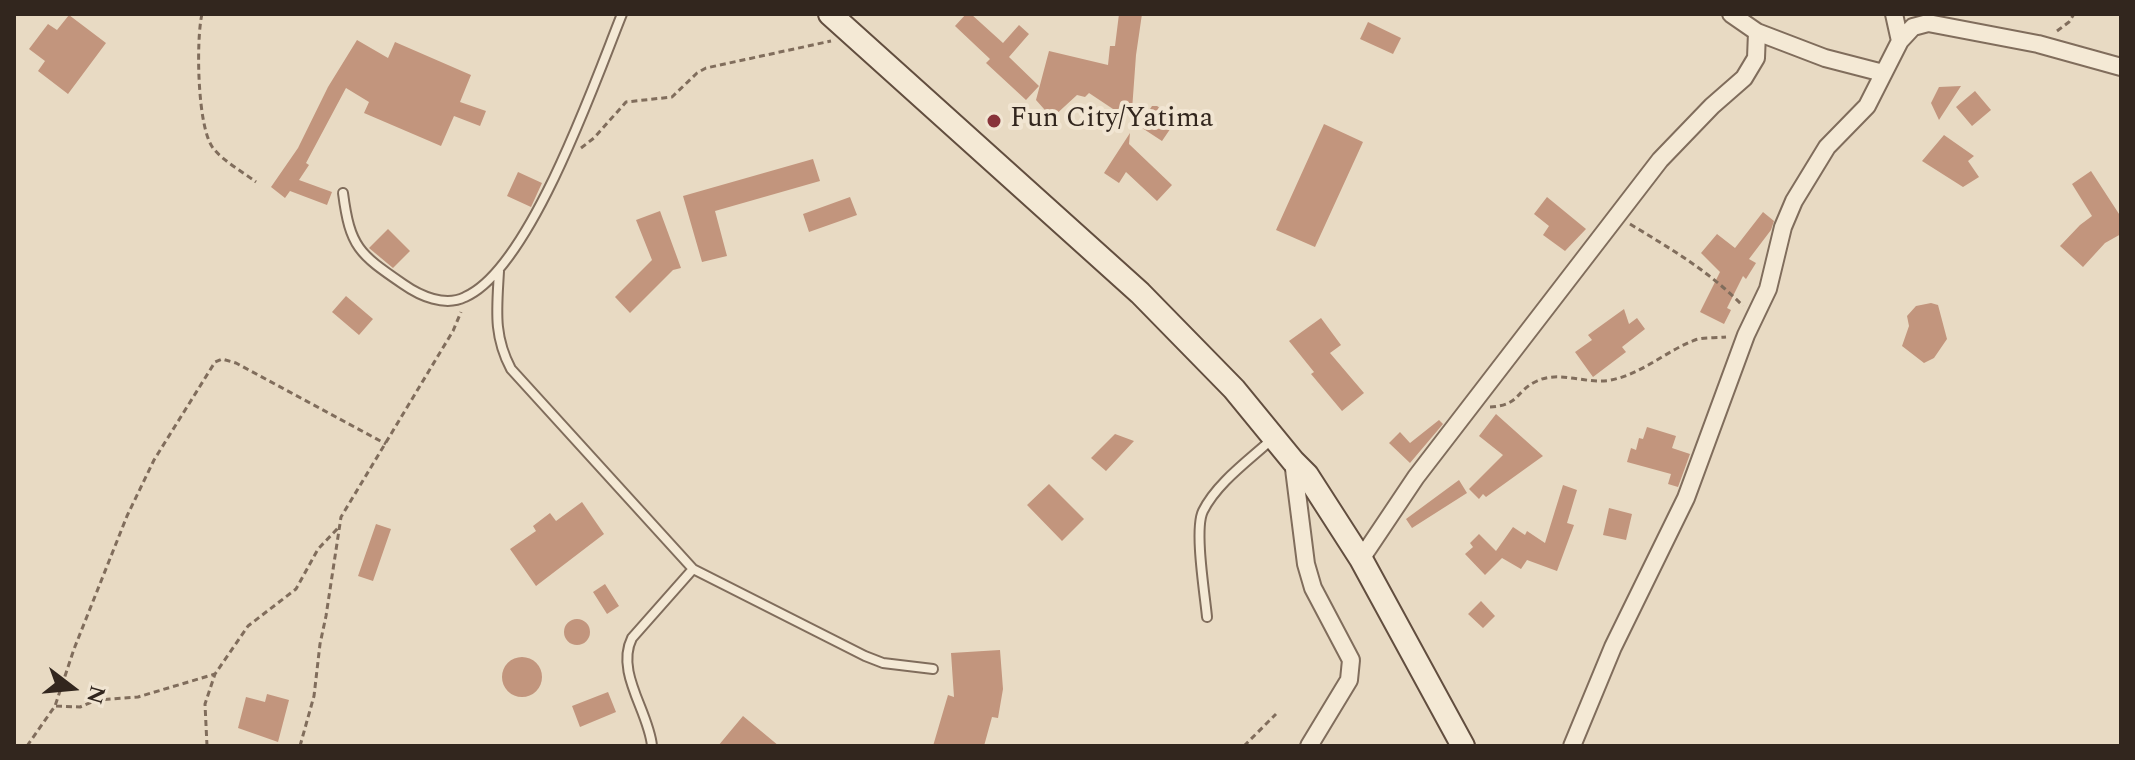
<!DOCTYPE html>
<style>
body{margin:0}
#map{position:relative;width:2135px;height:760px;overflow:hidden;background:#e8dac3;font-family:Spectral,serif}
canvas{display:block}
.frame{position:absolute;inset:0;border:16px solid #32261e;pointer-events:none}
.north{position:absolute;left:32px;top:648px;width:80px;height:80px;-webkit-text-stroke:6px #f1e5d2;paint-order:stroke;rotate:106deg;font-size:22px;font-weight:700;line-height:32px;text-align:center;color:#32261e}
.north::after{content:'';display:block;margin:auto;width:28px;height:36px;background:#32261e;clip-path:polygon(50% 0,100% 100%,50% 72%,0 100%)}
</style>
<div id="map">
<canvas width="2135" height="760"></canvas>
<div class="frame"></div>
<div class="north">N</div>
</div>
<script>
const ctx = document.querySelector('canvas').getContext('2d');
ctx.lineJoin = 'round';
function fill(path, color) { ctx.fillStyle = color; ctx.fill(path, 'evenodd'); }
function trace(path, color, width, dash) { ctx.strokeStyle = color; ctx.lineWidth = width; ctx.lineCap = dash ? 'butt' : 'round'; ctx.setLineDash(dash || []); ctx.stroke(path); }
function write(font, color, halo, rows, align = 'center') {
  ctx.font = font + ' Spectral,serif'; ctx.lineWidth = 8; ctx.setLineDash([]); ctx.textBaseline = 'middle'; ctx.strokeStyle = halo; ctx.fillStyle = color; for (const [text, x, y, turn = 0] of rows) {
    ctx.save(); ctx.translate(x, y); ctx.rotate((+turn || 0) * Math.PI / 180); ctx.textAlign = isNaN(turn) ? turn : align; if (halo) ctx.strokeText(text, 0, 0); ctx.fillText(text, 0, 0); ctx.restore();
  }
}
const building = new Path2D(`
 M966 14H971L1003 43 1019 25 1029 34 1009 57 1039 86 1026 100 986 63 990 59 955 26Z
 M1119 14H1142L1136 55 1132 110 1113 109 1089 93 1085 97 1077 95 1052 118 1036 100 1049 51 1108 65 1110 46H1115Z
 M69 15 106 43 68 94 38 71 45 61 29 49 48 24 57 30Z
 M1368 22 1401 38 1393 54 1360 39Z
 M357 40 388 58 395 42 471 75 460 102 486 111 480 126 454 116 441 146 364 113 369 102 346 88 306 163 309 165 299 180 332 192 327 205 290 191 285 198 271 187 298 148 328 87Z
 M1961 86 1939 120 1931 103 1939 87Z
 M1975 91 1991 110 1972 126 1956 107Z
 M1152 106H1157L1177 119 1162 141 1139 126Z
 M1324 124 1363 142 1315 247 1276 230Z
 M1130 133 1129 144 1172 185 1157 201 1126 172 1119 183 1104 173Z
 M1944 135 1974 156 1968 161 1979 177 1963 187 1922 161Z
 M813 159 820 181 715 211 727 256 702 262 683 196Z
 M2091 171 2121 217V234L2105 243 2083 267 2060 246 2080 225 2092 216 2072 184Z
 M518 172 542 183 531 207 507 196Z
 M850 197 857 215 809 232 803 214Z
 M1547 197 1586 229 1565 251 1543 235 1549 226 1534 214Z
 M660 211 681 268 673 270 630 313 615 297 652 260 636 220Z
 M1763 212 1774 221 1771 230 1749 259 1756 263 1746 279 1743 276 1727 308 1731 310 1724 324 1700 312 1720 272 1701 253 1717 234 1735 248Z
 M388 229 410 251 393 268 369 248Z
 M346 296 373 319 359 335 332 312Z
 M1931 303 1938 305 1947 339 1934 358 1924 363 1902 346 1909 326 1907 316 1916 306Z
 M1624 309 1629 324 1637 318 1645 329 1622 347 1626 352 1593 377 1575 352 1592 340 1588 335Z
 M1321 318 1341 345 1330 353 1364 393 1342 411 1311 374 1314 372 1289 341Z
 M1496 414 1543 456 1486 497 1483 494 1479 499 1469 489 1503 455 1479 436Z
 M1439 420 1443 424 1410 463 1389 443 1400 432 1410 443Z
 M1647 427 1676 436 1672 448 1690 454 1678 487 1668 484 1671 474 1627 462 1631 448 1636 450 1639 438 1643 439Z
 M1115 434 1134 441 1106 471 1091 458Z
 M1459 480 1467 493 1412 528 1406 519Z
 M1049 484 1084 519 1062 541 1027 505Z
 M1563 485 1577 490 1567 523 1574 525 1557 571 1527 560 1521 569 1502 558 1485 575 1465 554 1473 547 1470 543 1479 534 1496 551 1513 527 1525 535 1527 531 1545 543Z
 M582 502 604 534 536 586 510 549 536 531 533 526 550 513 556 521Z
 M1609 508 1632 514 1626 540 1603 535Z
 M376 524 391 529 373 581 358 576Z
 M605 584 619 606 607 614 593 592Z
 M1481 601 1495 616 1483 628 1468 614Z
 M564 632a13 13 0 1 1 26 0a13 13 0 1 1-26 0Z
 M1000 650 1003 689 998 718 992 717 984 746H933L948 695 954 697 951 653Z
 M502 677a20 20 0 1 1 40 0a20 20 0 1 1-40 0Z
 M608 692 616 712 580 727 572 706Z
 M267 694 289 700 278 742 238 728 246 697 265 702Z
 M743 716 779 746H718Z`);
const path = new Path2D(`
 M202 14C196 39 197 127 213 148 223 161 243 172 256 182
 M2057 31 2069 22 2074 14
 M581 148 594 138 626 102 672 97 697 73 706 68 831 41
 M1630 224C1671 249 1709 271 1743 306
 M1490 407C1521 405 1515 391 1537 381 1560 370 1587 385 1611 380 1642 374 1666 351 1695 340 1704 337 1716 338 1726 337
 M56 706 80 707 97 700 138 697 215 674
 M27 746 55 706 74 649 127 516 154 460 215 362 222 359 236 363 386 444
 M207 746 205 704 215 674 248 626 296 589 318 549 339 527
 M300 746 314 696 320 644 326 616 341 517 453 331 461 312
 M1244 746 1276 714`);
const lane = new Path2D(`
 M343 193C350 247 359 254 403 284 420 296 445 307 465 297 530 269 595 81 622 14
 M499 271C497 309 493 335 511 369L693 569 865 656 883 663 933 669
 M1207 617C1205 595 1194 529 1203 511 1217 483 1248 461 1271 440
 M652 746C649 712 615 672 632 638L693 569`);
const street = new Path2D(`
 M1894 14 1900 41
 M1757 32 1825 58 1883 73
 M1293 461 1306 564 1313 588 1351 660 1349 680 1309 746
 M1361 559 1416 477 1660 160 1712 106 1744 78 1756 58 1757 32 1731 14
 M1572 746 1613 647 1686 498 1746 335 1768 289 1783 227 1794 201 1827 147 1867 106 1900 41 1913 27 1928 23 2038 44 2121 67`);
const secondary = new Path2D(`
 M830 14 1140 293 1234 389 1293 461 1307 475 1361 559 1463 746`);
const markers = [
 [994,121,8,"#88333a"]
];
const poiNames = [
 ["Fun City/Yatima",1010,121]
];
fill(building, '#c2957d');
trace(lane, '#806d5c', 12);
trace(street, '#806d5c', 20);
trace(secondary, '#624e3f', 26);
trace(path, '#806d5c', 3, [6, 4]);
trace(lane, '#f4e9d5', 8);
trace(street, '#f4e9d5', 16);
trace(secondary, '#f4e9d5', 22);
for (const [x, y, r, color] of markers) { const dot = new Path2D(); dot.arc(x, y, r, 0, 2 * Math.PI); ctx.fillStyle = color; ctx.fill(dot); trace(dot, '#f1e5d2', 3); }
write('28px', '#32261e', '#f1e5d2', poiNames, 'left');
</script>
